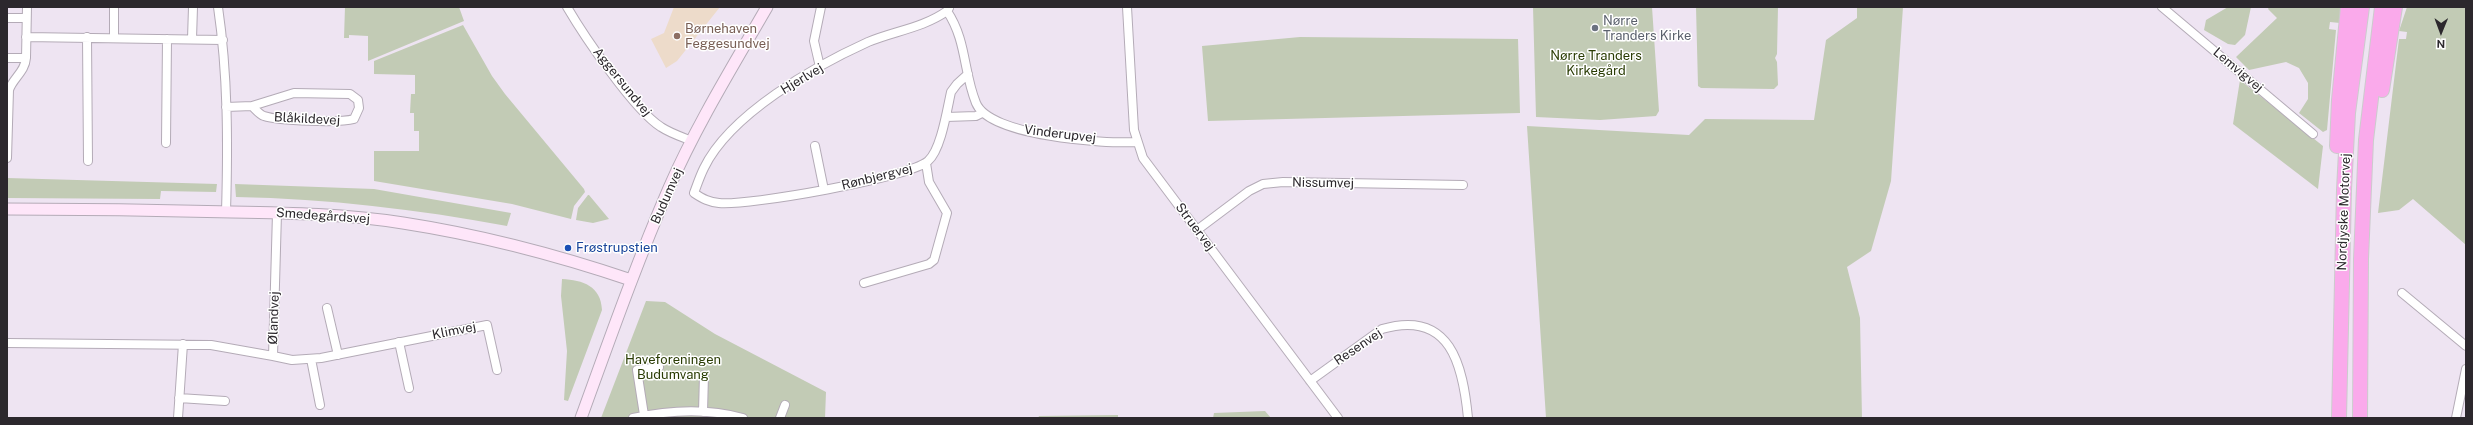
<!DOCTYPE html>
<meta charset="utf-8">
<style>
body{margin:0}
#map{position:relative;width:2473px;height:425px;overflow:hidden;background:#eee4f2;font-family:"Public Sans",sans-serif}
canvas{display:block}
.frame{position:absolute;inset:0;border:8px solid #2c282d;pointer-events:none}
.north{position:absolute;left:2421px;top:12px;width:40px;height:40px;-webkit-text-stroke:3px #fff;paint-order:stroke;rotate:181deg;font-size:11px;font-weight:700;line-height:16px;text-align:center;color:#2c282d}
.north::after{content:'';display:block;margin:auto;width:14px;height:18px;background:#2c282d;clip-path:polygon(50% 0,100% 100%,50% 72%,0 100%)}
</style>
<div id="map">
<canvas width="2473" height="425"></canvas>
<div class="frame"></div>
<div class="north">N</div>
</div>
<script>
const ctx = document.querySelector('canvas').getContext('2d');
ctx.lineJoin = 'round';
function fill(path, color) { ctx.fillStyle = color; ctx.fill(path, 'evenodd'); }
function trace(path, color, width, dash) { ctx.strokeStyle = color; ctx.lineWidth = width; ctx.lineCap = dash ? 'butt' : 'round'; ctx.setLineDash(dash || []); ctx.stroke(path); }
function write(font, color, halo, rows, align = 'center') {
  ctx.font = font + ' "Public Sans",sans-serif'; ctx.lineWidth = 3; ctx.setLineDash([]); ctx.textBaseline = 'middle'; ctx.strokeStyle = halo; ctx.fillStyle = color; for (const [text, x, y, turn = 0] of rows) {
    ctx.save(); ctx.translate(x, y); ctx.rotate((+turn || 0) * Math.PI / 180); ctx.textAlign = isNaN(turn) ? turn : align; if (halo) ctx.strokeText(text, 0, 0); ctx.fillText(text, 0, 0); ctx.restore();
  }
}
const education = new Path2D(`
 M674 7H720L677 61 666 68 651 39 664 33Z`);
const green = new Path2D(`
 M345 7H459L464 21 368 61V36L349 35V38H344Z
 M1533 7H1652L1659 111 1656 116 1600 120 1536 117Z
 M1696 7H1778L1777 54 1775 58 1777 62 1778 85 1774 89 1701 88 1698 86Z
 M1857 7H1903L1891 181 1871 251 1847 267 1860 318 1862 418H1546L1527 126 1689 135 1705 119 1814 120 1826 40 1857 18Z
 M2228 7H2251L2245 35 2235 45 2228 44 2204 30 2206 20Z
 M2269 7H2342L2340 23 2330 22 2329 29 2336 30 2327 130 2323 132 2299 113 2308 99V83L2299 68 2286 62 2249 70 2236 57 2277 18 2268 9Z
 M2407 7H2466V245L2413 199 2399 210 2378 213 2399 39H2406L2407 32 2399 31Z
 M463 25 492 76 505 94 584 189 585 192 574 206 571 219 512 204 374 181V151H419V131H414V113H410L411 94H415V75L374 74V61Z
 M1300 37 1518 39 1520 113 1208 121 1202 46Z
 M2240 80 2323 146 2318 189 2233 124Z
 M7 178 217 184 216 192 161 191 160 199 7 198Z
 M235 184 374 189 511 213 507 226C415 209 330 199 236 197Z
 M588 195H589L609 219 593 223 576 220 578 208Z
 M562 279C583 280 601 286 602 310L568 401 564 400 567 351 561 296Z
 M646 301 665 302 715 334 826 392 825 418H601Z
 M1265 411 1271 418H1213L1214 413Z
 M1118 415V418H1038L1039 416Z`);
const street = new Path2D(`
 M218 7C228 75 228 144 226 212
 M567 7C584 36 634 110 661 127 670 133 682 137 692 141
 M1127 7 1134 130 1143 158 1338 418
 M2162 7 2313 134
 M949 8 947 11C967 41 963 71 976 103 989 136 1104 144 1136 142
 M947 11C923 28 894 31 868 42 815 66 730 114 704 168 700 176 697 185 694 193 703 199 709 202 719 203 748 206 908 178 928 161 941 150 947 110 951 92L957 84 968 74
 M7 18H26
 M26 37 223 40
 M87 37 88 161
 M114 38V7
 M192 39 193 7
 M7 58H26L27 7
 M820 67 814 41 821 7
 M226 107 252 106C256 110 260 115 264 116 279 121 340 123 354 119L359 108 358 100 350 94 294 93 252 106
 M946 117 976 116 982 113
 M166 143 167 39
 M815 146 824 190
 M7 158 9 90C13 78 25 72 26 58
 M1197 230 1249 191 1263 184 1283 182 1463 185
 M864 283 929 264 934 260 947 213 929 182 926 163
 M2402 293 2466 346
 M327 308 338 355
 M399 342 409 388
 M7 343 211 345 273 356 277 213
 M273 356 292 360 321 358 487 325 497 370
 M311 359 320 405
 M1310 381 1382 329C1451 309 1463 366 1468 418
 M179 398 225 401
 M703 412 704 375
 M644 415 637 370 659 367
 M178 418 183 344
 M633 418C669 410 707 408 743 418
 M780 418 785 405
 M2456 418 2466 369`);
const secondary = new Path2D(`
 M7 209C82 209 157 210 232 212 290 213 347 214 403 223 481 235 557 255 631 280
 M581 418C609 341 636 264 669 188 696 126 733 66 767 7`);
const highway = new Path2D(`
 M2382 90 2395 7
 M2337 146 2339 100 2348 7
 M2339 418 2344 190 2348 113 2362 7
 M2360 418 2361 259 2366 140 2382 7`);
const markers = [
 [1595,28,4,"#6b7280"],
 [677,36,4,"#8d6e63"],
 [568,248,4,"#1a4fb4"]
];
const worshipNames = [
 ["Nørre",1603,21],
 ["Tranders Kirke",1603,36]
];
const educationNames = [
 ["Børnehaven",685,29],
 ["Feggesundvej",685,44]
];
const parkNames = [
 ["Nørre Tranders",1596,56],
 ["Kirkegård",1596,71],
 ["Haveforeningen",673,360],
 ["Budumvang",673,375]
];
const streetNames = [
 ["Lemvigvej",2238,70,40],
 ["Hjerlvej",802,79,-31],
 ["Aggersundvej",622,82,51],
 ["Blåkildevej",307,119,3],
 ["Vinderupvej",1060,134,7],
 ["Rønbjergvej",877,177,-14],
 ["Nissumvej",1323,183,1],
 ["Budumvej",667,196,-66],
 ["Nordjyske Motorvej",2344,212,-88],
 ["Smedegårdsvej",323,216,4],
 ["Struervej",1195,227,53],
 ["Ølandvej",274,318,-88],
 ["Klimvej",454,331,-11],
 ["Resenvej",1358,347,-34]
];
const transitNames = [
 ["Frøstrupstien",576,248]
];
fill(education, '#eddbca');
fill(green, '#c2cbb5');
trace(street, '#b4abb7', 10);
trace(secondary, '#b4abb7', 13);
trace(highway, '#cccbcd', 16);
trace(street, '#fff', 8);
trace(secondary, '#fee6f9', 11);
trace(highway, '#faaaeb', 14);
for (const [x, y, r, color] of markers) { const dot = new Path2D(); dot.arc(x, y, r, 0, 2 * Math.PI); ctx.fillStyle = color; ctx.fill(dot); trace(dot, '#fff', 1.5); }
write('13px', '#5b616d', '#fff', worshipNames, 'left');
write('13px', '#785e54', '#fff', educationNames, 'left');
write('13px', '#2a3c04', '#fff', parkNames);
write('13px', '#2c282d', '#fff', streetNames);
write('13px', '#164399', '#fff', transitNames, 'left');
</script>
